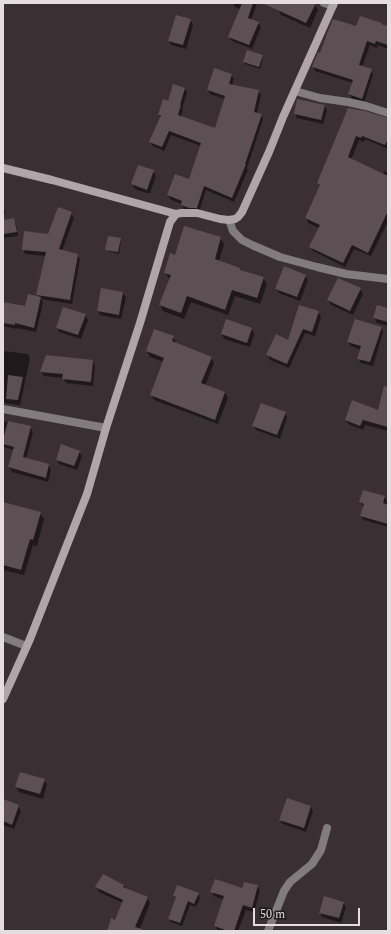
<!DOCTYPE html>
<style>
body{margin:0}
#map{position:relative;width:391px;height:934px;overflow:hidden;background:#3a2f33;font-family:Spectral,serif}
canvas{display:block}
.frame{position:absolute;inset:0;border:4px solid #e5dde0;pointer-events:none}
.scale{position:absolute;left:253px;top:908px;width:107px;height:18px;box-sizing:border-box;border:2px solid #e5dde0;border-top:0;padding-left:5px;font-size:12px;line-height:14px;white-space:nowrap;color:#e5dde0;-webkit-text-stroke:3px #1e191b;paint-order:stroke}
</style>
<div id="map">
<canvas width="391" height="934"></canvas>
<div class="frame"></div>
<div class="scale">50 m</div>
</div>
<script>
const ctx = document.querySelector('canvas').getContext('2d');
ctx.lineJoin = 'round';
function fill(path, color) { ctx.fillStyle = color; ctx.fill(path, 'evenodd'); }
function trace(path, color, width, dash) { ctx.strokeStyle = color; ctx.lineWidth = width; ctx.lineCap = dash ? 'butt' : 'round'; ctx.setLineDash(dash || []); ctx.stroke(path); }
const shadow = new Path2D(`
 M233 3H257L251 20 258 23 261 27 252 49 232 41 229 37 240 9 235 7Z
 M280 3H312L315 4 318 10 310 28 281 15 278 9Z
 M190 20 193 25 186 49 171 45 169 41Z
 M381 24 382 25 388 27V49L378 45 377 48 370 45 362 67 371 70 373 75 364 103 352 99 350 94 353 83 315 71 313 66 321 54 357 27Z
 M262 56 263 58 260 69 245 64 244 62Z
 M231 75 234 79 232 85 258 91 261 95 257 113 261 115 263 119 247 168 248 170 234 202 206 190 199 212 184 209 182 204 171 200 168 195 189 180 201 146 171 135 164 151 153 146 150 142 161 118 159 115 169 102 185 88 187 93 182 109 183 110 181 117 216 130 225 99 210 94 208 90Z
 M324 106 327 110 323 124 297 118 295 113Z
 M349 109 388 119V149L365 139 364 142 359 140 351 160 383 175 384 171 388 173V221L371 256 354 249 345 267 313 251 310 247 319 228 308 223 306 218 320 187 318 183Z
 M153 171 156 176 150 193H146L135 189 132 184Z
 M3 207 5 211 3 221 14 220 16 224 18 236 3 238Z
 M71 213 74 218 62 251 77 255 80 259 72 304 41 299 43 303 36 332 17 328V329L3 326V303L26 307 39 298 37 295 46 256 25 254 23 249 49 235Z
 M220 238 224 244 219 261 240 269 241 271 263 278 267 284 260 304 235 296 228 315 191 302 184 319 163 311 160 305 170 279 169 278 165 273 176 256Z
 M120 239 121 241 119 254 108 251 106 249Z
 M305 276 308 280 300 301 279 293 276 289Z
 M102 289 123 293 126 298 121 319 100 315 98 311Z
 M360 289 363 294 353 315 331 305 328 300Z
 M388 309V326L377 323 374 318Z
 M318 312 321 317 315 336 305 333 289 368 270 360 267 355 289 341Z
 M85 315 88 320 81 339 59 332 57 327Z
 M226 321 252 329 254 334 250 347 224 339 222 334Z
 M381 328 383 332 373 366 361 363 358 358 361 350 351 346 348 342Z
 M173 337 176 342V344L211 358 214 363 205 386 225 393 228 398 218 424 154 400 151 395 164 362 150 357 147 351Z
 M3 351 28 354 30 359 20 405 3 403Z
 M93 361 95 366 93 386 66 383 63 378 44 376 41 372Z
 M388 402V431L365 425 363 430 348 424 346 420 379 411Z
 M285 413 287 417 280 439 256 430 254 426Z
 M3 421 30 427 33 432 26 459 48 465 51 470 48 482 12 472 9 467 14 450 3 447Z
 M79 452 82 456 77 470 59 464 57 460Z
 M363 491 385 497 387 502 386 505 388 506V527L364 520 361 516 364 507 360 502Z
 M3 503 40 513 44 519 37 546 33 545 24 575 3 570Z
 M44 780 47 784 43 799 19 792 16 787Z
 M3 800 18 806 21 811 14 829 3 825Z
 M311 806 313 811 306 832 283 824 280 820Z
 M124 885 126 889 147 898 150 903 139 931H108L115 921 123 903 99 892 96 887Z
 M257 886 260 891 254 912 246 910 238 931H218L215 926 224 900 214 896 212 892 243 889Z
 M198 894 200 898 196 907 190 905 182 926 171 922 169 919 176 899 174 896Z
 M343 903 346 907 341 923 322 917 320 912Z`);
const building = new Path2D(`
 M242 3H253L248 18 259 22 249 45 228 37Z
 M262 3H316L306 23Z
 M176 15 191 19 183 45 168 41Z
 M360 16 382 23 381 24 388 26V45L376 41 375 44 367 41 359 65 372 69 362 99 348 94 353 80 312 67 318 52 320 53 328 31 333 19 356 26Z
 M247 50 263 55 259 67 243 62Z
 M214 68 232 74 229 84 259 90 254 112 262 114 245 164H246L232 198 204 186 197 208H189L181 205 182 201 167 195 175 174 189 179 201 143 169 131 162 147 149 142 161 115H158L163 99 168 101 173 84 185 88 180 105H181L178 115 215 128 225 96 207 90Z
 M297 99 325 105 321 120 294 114Z
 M348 108 365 111 388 118V139L385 145 362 136 361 138 356 136 348 157 388 176V211L368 253 352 245 343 263 309 247 320 225 305 218 320 185 317 183Z
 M138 165 154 170 147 190 131 184Z
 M58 207 72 212 59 249 78 254 70 300 36 295 46 252 22 250 24 231 48 234Z
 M14 218 17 232 3 234V220Z
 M184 226 221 237 215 259 240 268V270L264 277 257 298 232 290 225 310 187 296 181 313 159 305 171 275 164 273 170 253 175 255Z
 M108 236 121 238 118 252 105 250Z
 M284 266 306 275 297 297 275 289Z
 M338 278 361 288 350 311 327 300Z
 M101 288 123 292 119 315 97 311Z
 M28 294 41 297 34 328 15 323V325L3 323V302L25 306Z
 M299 305 319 311 312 332 303 329 287 364 266 355 276 334 288 340Z
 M377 305 388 308V322L373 318Z
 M63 307 86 314 78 335 56 328Z
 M226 319 252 328 247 343 221 334Z
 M355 319 382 327 370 362 357 359 361 346 347 342Z
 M154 329 174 336 172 341 212 357 201 383 225 392 215 420 150 395 164 358 146 351Z
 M46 355 93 360 91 382 62 379 63 374 40 372Z
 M8 375 23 377 18 400 6 399Z
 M384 386 388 387V427L363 420 360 426 345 420 352 400 378 410Z
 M261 403 286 412 277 435 252 426Z
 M8 421 31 426 23 457 49 464 46 478 8 467 14 447 3 444V440Z
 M61 444 80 451 74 466 56 460Z
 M363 490 385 496 383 503 388 505V524L360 516 364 504 359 502Z
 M3 502 41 512 33 540 30 539 21 570 3 565Z
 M20 772 45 779 40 794 15 787Z
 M287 798 311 806 304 828 279 820Z
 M3 799 19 805 12 825 3 821Z
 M103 874 124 885 123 887 148 897 135 927 142 929V931H107L111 918 115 920 123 900 95 887Z
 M215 879 242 888 244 882 258 885 252 908 243 905 234 931H228L214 926 224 896 210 892Z
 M177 885 199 893 194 904 188 901 180 923 168 919 176 897 173 896Z
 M324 896 344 902 339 918 319 913Z`);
const street = new Path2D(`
 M324 3 333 6
 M295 91 320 98 348 102 366 106 388 113
 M229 220 233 231 242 240 252 245 280 257 317 267 346 274 388 279
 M3 409 106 428
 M3 637 26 646
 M268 931 284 891 290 882 312 864 321 850 327 828`);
const secondary = new Path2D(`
 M3 168 52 180 176 214
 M3 699 30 639 87 494 106 428 140 323 170 222 176 214 181 213H197L220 219 229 220 235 219 238 217 242 212 269 152 283 117 334 3`);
fill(shadow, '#0007');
fill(building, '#5d5055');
trace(street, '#837c7f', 8);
trace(secondary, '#b0a6aa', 8);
</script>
